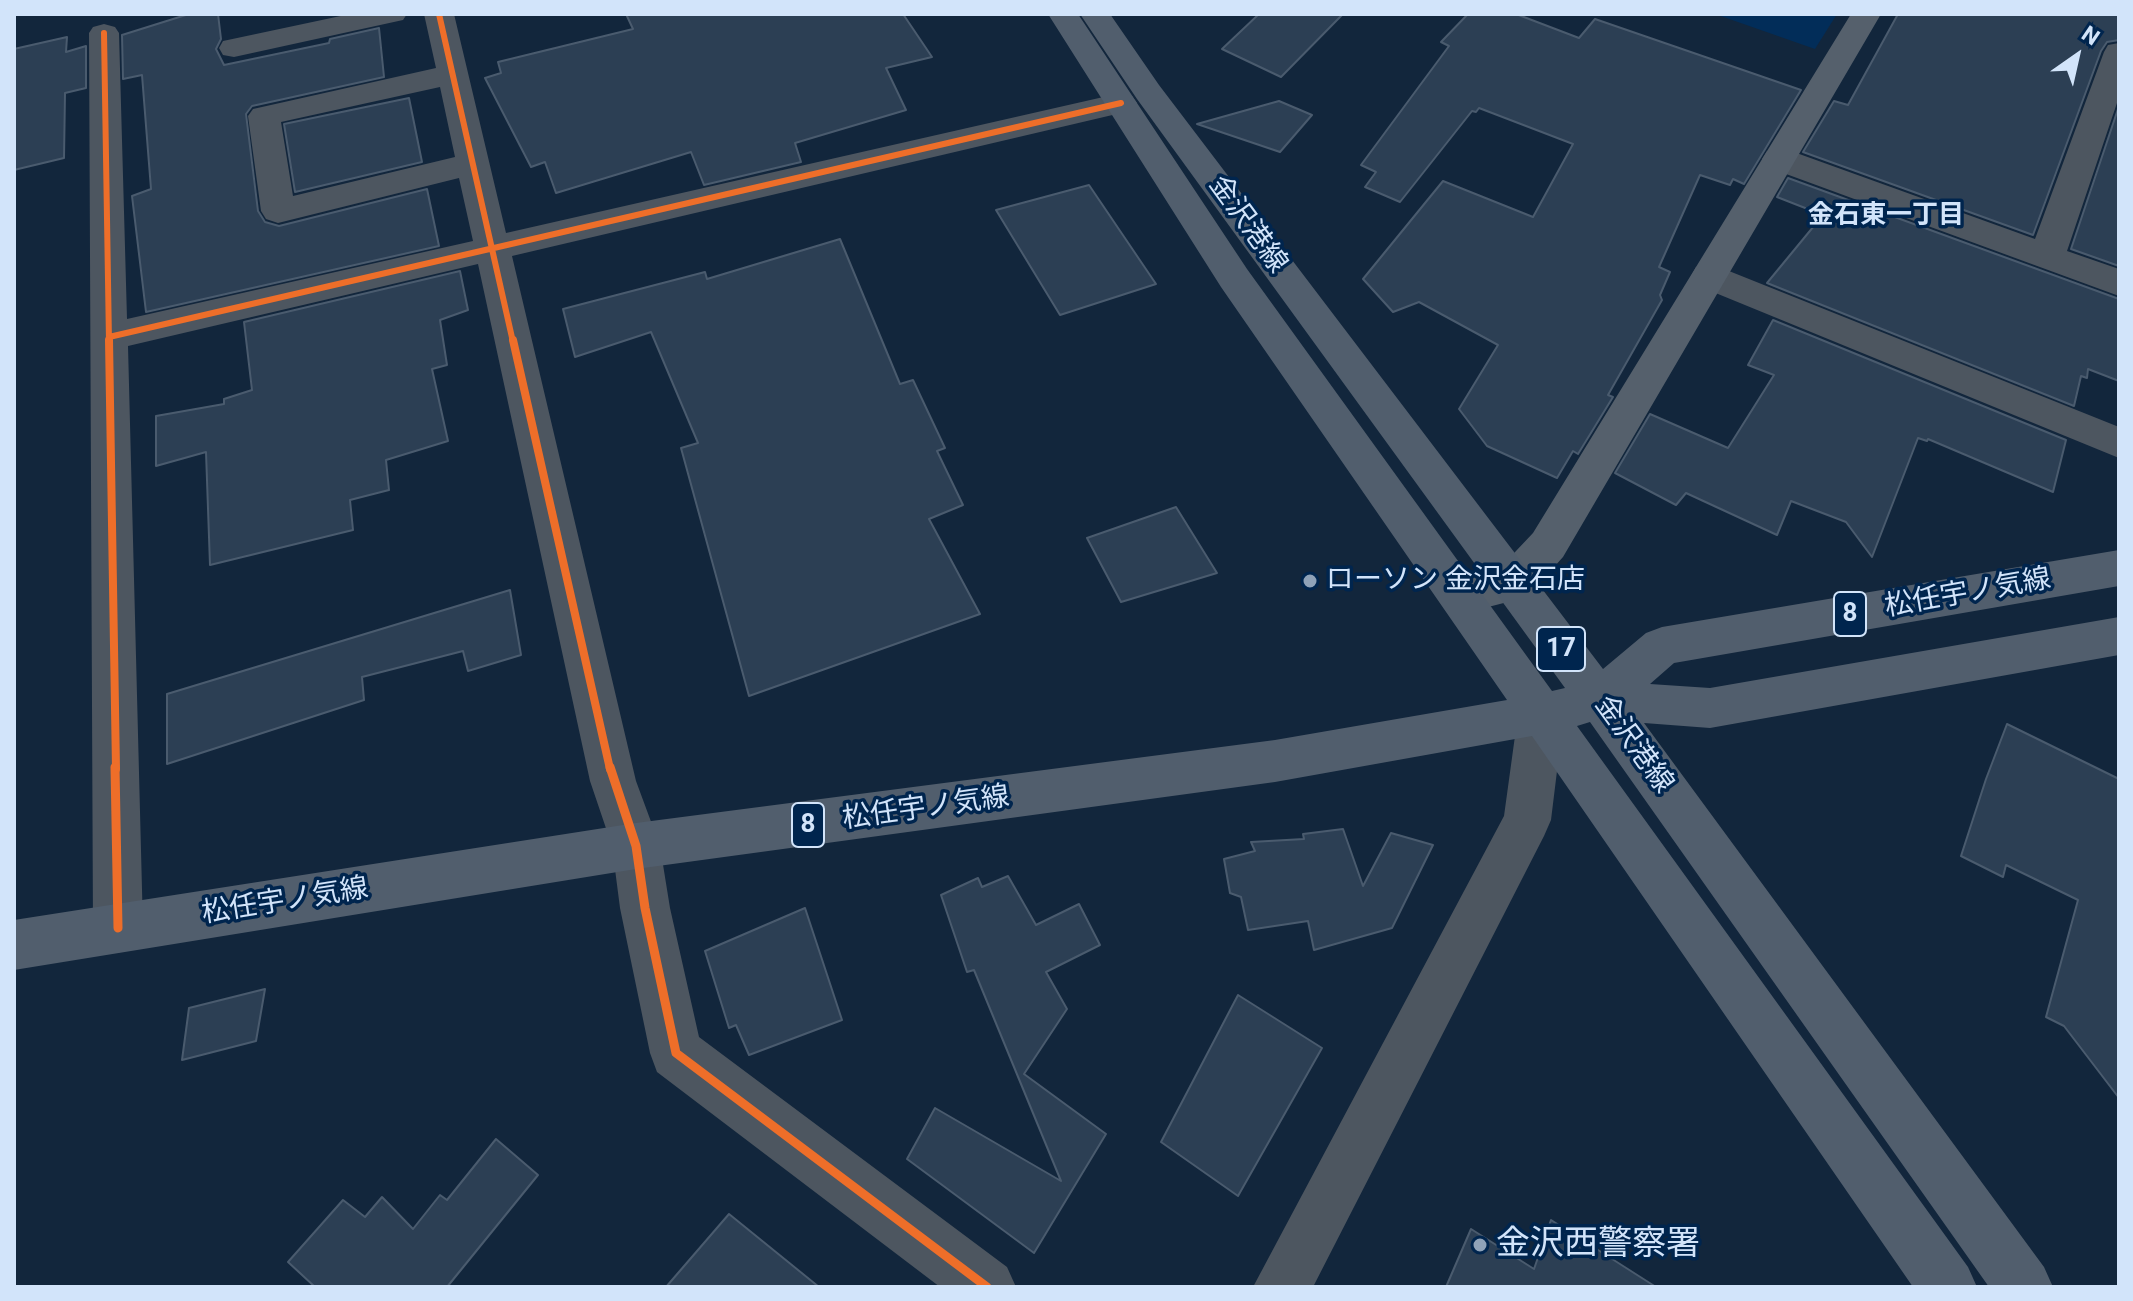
<!DOCTYPE html>
<meta charset="utf-8">
<style>
body{margin:0}
#map{position:relative;width:2133px;height:1301px;overflow:hidden;background:#12263c;font-family:Roboto,sans-serif}
canvas{display:block}
.frame{position:absolute;inset:0;border:16px solid #d2e4fa;pointer-events:none}
.north{position:absolute;left:2037px;top:16px;width:80px;height:80px;-webkit-text-stroke:6px #00254e;paint-order:stroke;rotate:34deg;font-size:22px;font-weight:700;line-height:32px;text-align:center;color:#d2e4fa}
.north::after{content:'';display:block;margin:auto;width:28px;height:36px;background:#d2e4fa;clip-path:polygon(50% 0,100% 100%,50% 72%,0 100%)}
</style>
<div id="map">
<canvas width="2133" height="1301"></canvas>
<div class="frame"></div>
<div class="north">N</div>
</div>
<script>
const ctx = document.querySelector('canvas').getContext('2d');
ctx.lineJoin = 'round';
function fill(path, color) { ctx.fillStyle = color; ctx.fill(path, 'evenodd'); }
function trace(path, color, width, dash) { ctx.strokeStyle = color; ctx.lineWidth = width; ctx.lineCap = dash ? 'butt' : 'round'; ctx.setLineDash(dash || []); ctx.stroke(path); }
function write(font, color, halo, rows, align = 'center') {
  ctx.font = font + ' Roboto,"Noto Sans JP",sans-serif'; ctx.lineWidth = 7; ctx.setLineDash([]); ctx.textBaseline = 'middle'; ctx.strokeStyle = halo; ctx.fillStyle = color; for (const [text, x, y, turn = 0] of rows) {
    ctx.save(); ctx.translate(x, y); ctx.rotate((+turn || 0) * Math.PI / 180); ctx.textAlign = isNaN(turn) ? turn : align; if (halo) ctx.strokeText(text, 0, 0); ctx.fillText(text, 0, 0); ctx.restore();
  }
}
const built = new Path2D(`
 M1715 14H1837L1815 49Z`);
const building = new Path2D(`
 M189 14H218L221 39 216 49 224 65 329 43 330 39 379 28 384 77 252 106 246 114 258 211 265 222 279 226 427 189 439 246 146 312 132 196 151 189 142 75 123 79 122 35Z
 M626 14H903L932 57 886 68 906 110 795 143 801 162 704 185 691 152 556 193 545 162 531 167 485 78 501 73 498 62 633 29Z
 M1259 14H1343L1281 77 1222 49Z
 M1468 14H1516L1579 38 1595 19 1801 90 1744 184 1733 179 1730 185 1700 175 1659 267 1670 272 1660 295 1662 300 1608 395 1613 397 1578 454 1573 451 1557 478 1487 446 1459 409 1498 345 1419 302 1393 312 1363 279 1443 181 1533 217 1573 144 1479 108 1476 112 1472 111 1400 202 1365 187 1376 172 1361 165 1449 46 1441 42Z
 M1898 14H2119V40L2107 42 2101 51 2033 235 1803 152 1834 101 1848 105Z
 M67 37 66 52 86 46V88L65 93 64 158 14 170V49Z
 M409 98 422 162 295 192 284 124Z
 M1279 101 1312 115 1280 152 1197 124Z
 M2119 106V266L2071 249Z
 M1788 178 2119 299V381L2088 369 2087 378 2081 376 2074 406 1767 283 1823 215 1777 197Z
 M1089 185 1156 284 1060 315 996 210Z
 M840 239 900 384 913 380 945 448 937 451 963 505 929 519 980 614 749 696 681 448 698 443 651 332 575 357 563 309 705 272 707 279Z
 M460 271 468 310 440 320 447 365 432 369 448 441 386 460 389 490 350 500 353 530 210 565 206 452 156 466V416L224 404V399L252 390 244 322Z
 M1773 320 2066 440 2053 492 1928 439 1927 441 1918 438 1872 557 1846 522 1791 501 1777 535 1686 493 1676 505 1615 473 1650 414 1728 448 1774 375 1748 365Z
 M1176 507 1217 573 1121 602 1087 538Z
 M510 590 521 655 468 671 463 651 362 677 364 700 167 764V694Z
 M2007 724 2119 779V1098L2064 1026 2046 1017 2078 900 2006 865 2003 877 1961 856 1986 779Z
 M1343 829 1363 886 1391 833 1433 845 1392 928 1314 950 1308 921 1248 930 1241 897 1230 893 1224 859 1255 851 1251 842 1304 839 1303 834Z
 M1008 876 1036 925 1079 904 1100 945 1046 972 1067 1009 1024 1074 1106 1134 1034 1253 907 1159 935 1108 1061 1181 974 970 967 972 941 895 978 878 982 887Z
 M805 908 842 1020 749 1055 736 1025 729 1028 705 951Z
 M265 989 256 1041 182 1060 189 1008Z
 M1238 995 1322 1048 1238 1196 1161 1142Z
 M496 1139 538 1175 447 1287H315L288 1262 343 1200 365 1217 382 1197 413 1229 440 1195 447 1200Z
 M729 1214 819 1287H666Z
 M1551 1220 1656 1287H1446L1471 1229 1534 1269Z`);
const street = new Path2D(`
 M350 14H407L403 20 234 57 223 55 219 48 223 41Z
 M424 14H454L506 233 1121 93 1132 96 1137 103 1132 110 1121 113 512 256 636 781 660 846 670 908 699 1037 1007 1267 1016 1287H940L657 1072 650 1053 620 908 612 846 590 781 478 264 128 346 143 928 136 945 118 953 100 945 93 928 89 33 93 27 104 24 115 27 119 33 127 319 473 241 459 178 278 223 266 219 261 211 248 116 253 109 436 68ZM440 87 455 157 293 196 281 122Z
 M2119 43V97L2067 251 2119 269V296L1767 167 1762 159 1767 151 1779 148 1791 151 2035 239 2104 52 2108 45Z
 M1709 263 2119 427V458L1696 285 1691 276 1696 267Z
 M1541 694 1557 700 1564 714 1551 820 1544 836 1313 1287H1253L1504 816 1518 714 1525 700Z`);
const secondary = new Path2D(`
 M1851 14H1881L1563 557 1527 597 1461 614 1446 609 1440 596 1446 583 1499 569 1533 533Z`);
const primary = new Path2D(`
 M1048 14H1078L1247 269 1552 691 1565 688 1137 99 1080 14H1110L1159 85 1603 669 1646 633 1662 627 2119 550V586L1674 663 1650 684 1710 688 2119 617V655L1710 728 1644 723 2044 1267 2053 1287H1989L1590 722 1577 726 1968 1267 1977 1287H1913L1532 736 1275 782 636 869 14 970V920L636 823 1275 740 1507 700 1221 287Z`);
const cyclewayFar2 = new Path2D(`
 M439 14 513 342
 M104 33 109 342
 M109 337 1121 103`);
const cyclewayFar1 = new Path2D(`
 M109 340 116 769
 M513 340 610 769`);
const cycleway = new Path2D(`
 M115 767 118 928
 M610 767 636 846 645 908 676 1053 987 1287`);
const markers = [
 [1310,581,8,"#8fa2b8"],
 [1480,1245,8,"#8fa2b8"]
];
const farNeighbourhoodnames = [
 ["金石東一丁目",1886,216]
];
const shields = [
 [1850,614,32],
 [1561,649,48],
 [808,825,32]
];
const shieldNames = [
 ["8",1850,614],
 ["17",1561,649],
 ["8",808,825]
];
const streetNames = [
 ["金沢港線",1247,225,54],
 ["松任宇ノ気線",1968,594,-10],
 ["金沢港線",1633,745,54],
 ["松任宇ノ気線",926,809,-8],
 ["松任宇ノ気線",285,902,-9]
];
const poiNames = [
 ["ローソン 金沢金石店",1326,581]
];
const nearPoinames = [
 ["金沢西警察署",1496,1245]
];
fill(built, '#022d59');
fill(building, '#2c3f54');
trace(building, '#4a5b6e', 2);
fill(street, '#4d5660');
fill(secondary, '#55606c');
fill(primary, '#515e6d');
trace(cyclewayFar2, '#ee6e29', 6);
trace(cyclewayFar1, '#ee6e29', 8);
trace(cycleway, '#ee6e29', 9);
for (const [x, y, r, color] of markers) { const dot = new Path2D(); dot.arc(x, y, r, 0, 2 * Math.PI); ctx.fillStyle = color; ctx.fill(dot); trace(dot, '#00254e', 3); }
write('bold 26px', '#d2e4fa', '#00254e', farNeighbourhoodnames);
for (const [x, y, w] of shields) { const box = new Path2D(); box.roundRect(x - w / 2, y - 22, w, 44, 6); ctx.fillStyle = '#00254e'; ctx.fill(box); trace(box, '#d2e4fa', 2); }
write('bold 26px', '#d2e4fa', null, shieldNames);
write('28px', '#d2e4fa', '#00254e', streetNames);
write('28px', '#d2e4fa', '#00254e', poiNames, 'left');
write('34px', '#d2e4fa', '#00254e', nearPoinames, 'left');
</script>
